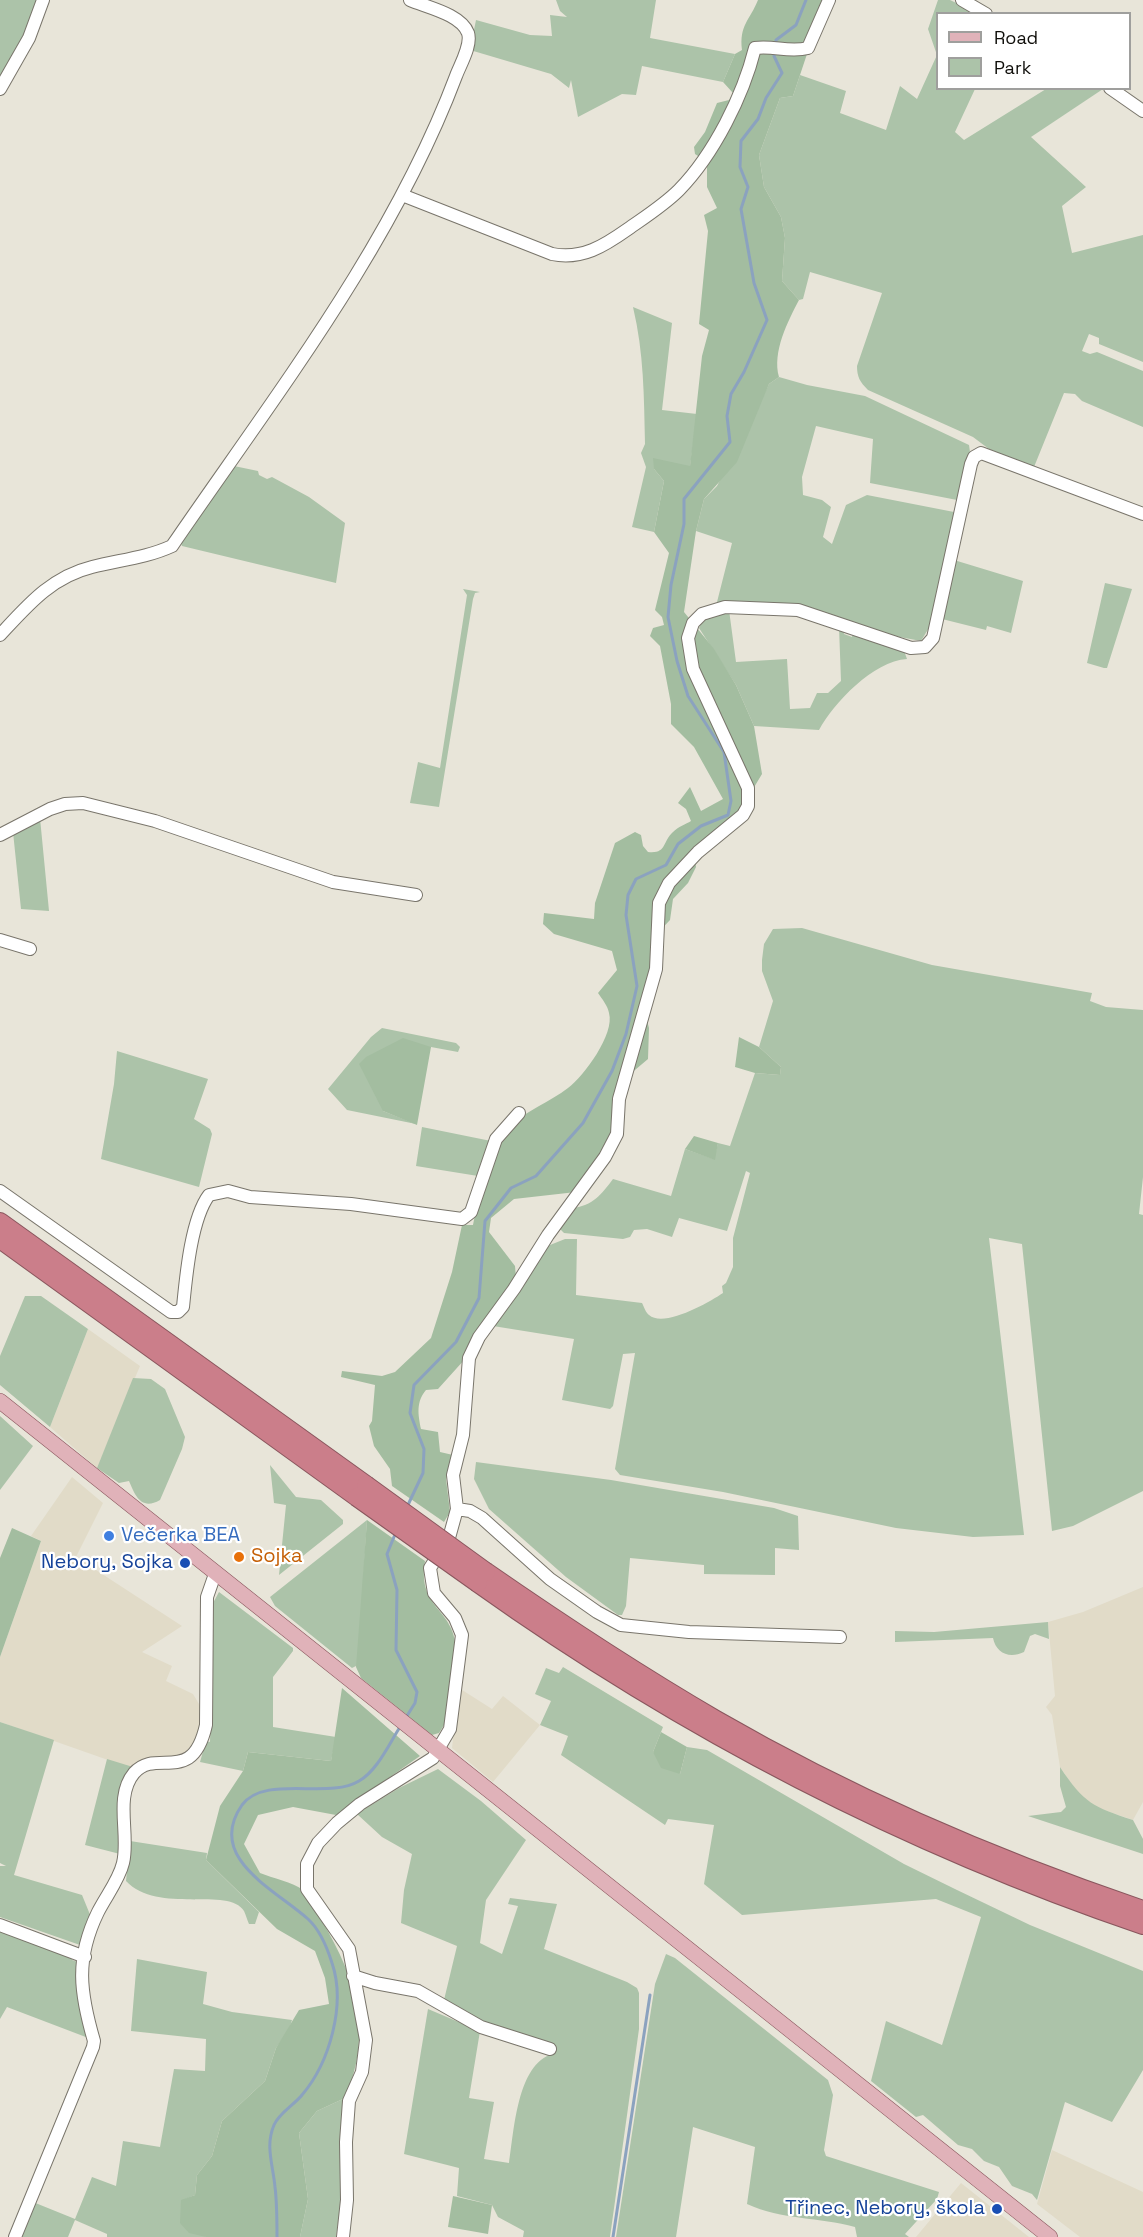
<!DOCTYPE html>
<meta charset="utf-8">
<style>
body{margin:0}
#map{position:relative;width:1143px;height:2237px;overflow:hidden;background:#e8e5d9;font-family:"Space Grotesk",sans-serif}
canvas{display:block}
.legend{position:absolute;left:936px;top:12px;width:195px;height:78px;box-sizing:border-box;background:#fff;border:2px solid #9f9f9d;margin:0;padding:8px 10px;list-style:none;font-size:18px;color:#100f0b}
.legend li{display:flex;align-items:center;gap:12px;height:30px}
.legend b{width:30px;border:2px solid #9f9f9d}
</style>
<div id="map">
<canvas width="1143" height="2237"></canvas>
<ul class="legend">
<li><b style="height:8px;background:#e0b2b9"></b>Road</li>
<li><b style="height:16px;background:#acc3a9"></b>Park</li>
</ul>
</div>
<script>
const ctx = document.querySelector('canvas').getContext('2d');
ctx.lineJoin = 'round';
function fill(path, color) { ctx.fillStyle = color; ctx.fill(path, 'evenodd'); }
function trace(path, color, width, dash) { ctx.strokeStyle = color; ctx.lineWidth = width; ctx.lineCap = dash ? 'butt' : 'round'; ctx.setLineDash(dash || []); ctx.stroke(path); }
function write(font, color, halo, rows, align = 'center') {
  ctx.font = font + ' "Space Grotesk",sans-serif'; ctx.lineWidth = 4.5; ctx.setLineDash([]); ctx.textBaseline = 'middle'; ctx.strokeStyle = halo; ctx.fillStyle = color; for (const [text, x, y, turn = 0] of rows) {
    ctx.save(); ctx.translate(x, y); ctx.rotate((+turn || 0) * Math.PI / 180); ctx.textAlign = isNaN(turn) ? turn : align; if (halo) ctx.strokeText(text, 0, 0); ctx.fillText(text, 0, 0); ctx.restore();
  }
}
const built = new Path2D(`
 M88 1329 140 1366 97 1468 50 1427Z
 M72 1477 103 1503 76 1557 182 1626 142 1652 172 1666 166 1681 193 1694 202 1709 198 1740 186 1755 128 1767 0 1722V1657L41 1541 31 1536Z
 M1143 1587V1802L1133 1820 1098 1808 1080 1796 1060 1767 1052 1715 1046 1707 1055 1696 1048 1622 1083 1612Z
 M459 1688 492 1709 503 1696 540 1725 493 1782 452 1748Z
 M1052 2150 1143 2192V2237H1080L1037 2204Z
 M961 2183 1029 2237H916Z`);
const green = new Path2D(`
 M0 0H39L25 35 0 82Z
 M556 0H656L650 38 735 54 723 82 642 66 636 95 622 94 578 117 571 80 569 88 551 74 470 50 476 20 530 35 552 36 550 15 567 17 560 11Z
 M938 0H950L977 13 938 14V88L975 89 955 132 964 140 1046 89H1103L1031 137 1086 187 1062 206 1072 253 1143 235V362L1099 344V338L1089 334 1082 351 1090 354 1097 352 1143 371V427L1082 401 1075 394 1064 393 1034 467 989 449 973 437 868 390C860 382 857 377 857 366L882 293 810 272 803 299 799 300 782 281 785 238 781 217 764 187 759 155 780 98 793 96 800 75 846 91 840 113 886 130 900 86 917 99 937 55 928 29Z
 M633 307 672 323 662 410 697 414 690 467 654 459V469L664 481 654 532 632 527 646 467 641 453 645 444C644 397 644 353 633 307Z
 M779 377 807 385 865 396 969 445 970 452 957 500 870 483 873 439 816 426 802 477 803 495 822 500 831 507 823 537 832 544 846 505 867 495 954 512 930 626 921 641 889 635 810 607 717 602 732 543 696 531 704 499 717 486 769 384Z
 M234 466 258 471 259 475 267 479 272 477 309 497 345 523 336 583 182 546 180 541Z
 M954 560 1023 581 1011 633 987 626 986 630 942 619Z
 M1105 583 1132 589 1107 668H1104L1087 663Z
 M463 589 480 592 475 593 473 599 439 807 410 803 418 762 440 768 467 595Z
 M729 610 736 662 787 659 790 709 810 708 817 693H828L841 681 839 627 843 628 844 634 852 637 853 631 903 648 907 659C873 661 834 703 819 730L754 726 736 685 699 628 704 617Z
 M40 818 49 911 21 909 13 832Z
 M802 928 932 965 1092 993 1090 1001 1106 1007 1143 1010V1177L1139 1214 1143 1215V1491L1073 1526 1052 1531 1022 1244 989 1238 1024 1535 973 1537 896 1528 723 1492 620 1475 615 1469 635 1353 623 1354 613 1406 610 1409 562 1400 574 1339 493 1326 545 1247 565 1239H577L576 1295 642 1303C644 1307 646 1313 649 1315 664 1328 708 1303 723 1293L722 1286 726 1283 733 1267V1238L750 1173 746 1171 727 1231 679 1218 672 1237 647 1229 634 1230 630 1237 623 1239 564 1233 560 1229 573 1208C592 1206 602 1194 613 1179L671 1196 685 1149 714 1159 718 1143 730 1146 755 1073 780 1075 781 1067 759 1047 773 1001 762 971V960L764 944 773 929Z
 M382 1028 456 1043 460 1047 458 1052 431 1047 383 1111 416 1124 347 1110 328 1089 371 1037Z
 M117 1051 208 1079 194 1119 210 1129 212 1134 199 1187 101 1159 114 1084Z
 M422 1127 491 1141 478 1176 416 1166Z
 M25 1296H41L88 1329 50 1427 0 1385V1356Z
 M133 1378 151 1379 165 1389 185 1437 182 1449 160 1500C141 1511 135 1495 129 1481L119 1483 97 1468Z
 M0 1416 33 1446 0 1490Z
 M476 1462 611 1480 774 1508 798 1516 799 1550 775 1548V1575L704 1574V1565L630 1558 626 1606 622 1615H618L566 1577 489 1509 474 1479Z
 M270 1465 296 1497 321 1500 343 1520V1524L279 1575 286 1505 274 1503Z
 M367 1520 358 1665 352 1668 275 1606 270 1597Z
 M219 1592 293 1648V1651L273 1677V1727L336 1737 331 1761 248 1752 243 1771 200 1762 206 1741 210 1742 213 1603Z
 M1048 1622 1049 1639 1035 1634 1030 1636 1024 1652C1009 1659 996 1653 993 1638L895 1642V1631L934 1632Z
 M563 1667 663 1727 653 1752 680 1774 687 1747 707 1750 904 1864 957 1890 1030 1925 1143 1971V2070L1112 2122 1065 2102 1037 2200 1032 2194 1012 2186 999 2167 984 2161 972 2149 958 2145 923 2115 916 2117 871 2081 886 2021 942 2045 981 1917 936 1899 742 1915 704 1884 714 1825 668 1819 665 1825 561 1755 568 1736 540 1725 551 1701 535 1694 546 1668 559 1673Z
 M0 1722 54 1740 14 1875 82 1895 91 1917 80 1945 0 1917V1866H6L0 1863Z
 M107 1759 133 1767 120 1854 85 1845Z
 M1060 1767C1084 1803 1093 1807 1133 1820L1143 1839V1854L1028 1816 1061 1812 1066 1807 1060 1786Z
 M438 1769 481 1801 526 1840 486 1900 480 1943 502 1954 518 1906 508 1904 510 1898 557 1904 544 1949 627 1982 637 1988 639 1993V2029L610 2237H523L524 2231 498 2217 492 2205 457 2196 459 2168 404 2154 428 2009 480 2031 469 2098 494 2102 484 2159 509 2163C514 2132 517 2063 553 2054L478 2021 468 2012 444 2000 457 1946 401 1923 404 1890 412 1854 382 1837 357 1814 399 1788Z
 M130 1841 207 1853 206 1860 259 1912 255 1924H249C247 1920 246 1915 244 1911 229 1886 158 1915 126 1881Z
 M0 1928 71 1955 72 1960 78 1962 91 2039 7 2007 0 2019Z
 M666 1954 675 1958 828 2080 833 2095 824 2150 826 2156 939 2192 937 2199 905 2234 909 2237H857L855 2227C819 2217 782 2220 747 2204L755 2147 693 2127 676 2237H616L655 1984Z
 M137 1959 207 1972 203 2004 232 2012 292 2020 289 2030 276 2048 265 2081 222 2121 212 2156 197 2175 195 2195 181 2201 182 2212 206 2237H107V2234L75 2220 68 2237H18L33 2202 75 2219 92 2177 116 2186 123 2141 160 2147 174 2069 205 2071 206 2039 131 2031Z
 M345 2098 341 2143V2202L336 2237H300L308 2199 299 2133 317 2111Z`);
const forest = new Path2D(`
 M758 0H825L793 96 780 98 759 155 764 187 781 217 785 238 782 281 799 300C788 321 772 352 779 377L769 384 737 462 704 499 696 531 684 612 714 649 736 685 754 726 762 774 738 814 694 851 696 867 688 883 673 899 670 920 654 937 653 969 643 1005 649 1028 648 1059 616 1086 611 1136 576 1192 514 1199 491 1218 489 1232 515 1266 516 1278 465 1359 438 1389 426 1390C416 1402 418 1414 421 1429L438 1432 440 1452 453 1455 446 1479 450 1512 444 1522 392 1486 390 1469 374 1446 369 1426 372 1421 375 1385 341 1377 342 1371 382 1376 395 1372 431 1338 452 1272 462 1225H473C479 1197 489 1147 510 1126 527 1110 550 1102 568 1088 584 1076 615 1034 609 1013 608 1006 602 999 598 993L617 970 612 951 554 934 543 924 544 913 594 919 595 903 615 843 635 832 641 835 643 846 648 852C667 854 662 842 673 832 678 827 686 824 691 821L686 809 678 803 690 787 701 811 723 799 694 747 671 724V704L660 646 650 636 653 628 664 625 662 617 655 610 669 553 654 532 664 481 654 469 653 458 690 466 702 356 709 330 699 324 708 231 704 215 717 208 707 187V162L695 154 694 147 705 132 717 103 729 100 733 93 723 82 735 54 742 50C739 25 750 20 758 0Z
 M739 1037 759 1047 781 1067 780 1075 755 1073 735 1067Z
 M403 1038 431 1047 417 1125 383 1111 359 1064 366 1057Z
 M694 1136 718 1143 715 1160 685 1149Z
 M367 1520 425 1561C417 1610 454 1607 456 1649L444 1725 439 1733 432 1735 361 1678 356 1667Z
 M12 1528 41 1541 0 1657V1558Z
 M342 1688 420 1756 336 1815 293 1807 258 1815 244 1844 260 1873C272 1878 293 1882 303 1890 310 1896 316 1912 322 1921 357 1980 373 2033 345 2098L317 2111 299 2133 308 2199 300 2237H206L189 2233 180 2223 181 2200 195 2195 197 2175 212 2156 222 2121 265 2081 276 2048 299 2010 329 2004 325 1978 315 1951 277 1929 206 1860 220 1806 243 1771 248 1752 331 1761Z
 M661 1732 687 1747 680 1774 661 1768 653 1752Z
 M453 2196 492 2205 488 2234 448 2227Z`);
const stream = new Path2D(`
 M776 44V40L796 25 806 0
 M407 1507 423 1473 424 1449 410 1413 414 1385 456 1342 479 1298 485 1221 511 1188 536 1176 583 1123 612 1071 626 1034 637 986 626 915 628 895 636 879 666 865 678 844 701 826 728 815 731 801 724 752 688 696 677 661 668 617 671 585 684 524V499L730 442 727 416 731 394 744 372 767 320 754 283 741 209 748 187 740 167 741 141 758 119 766 98 782 73 774 56 775 50
 M396 1532 387 1554 397 1590 396 1650 417 1692 415 1703 405 1719
 M277 2237C277 2220 277 2203 275 2187 273 2165 265 2146 274 2125 279 2113 294 2105 302 2095 330 2062 346 2004 332 1963 327 1947 320 1930 308 1919 276 1890 205 1858 242 1805 265 1774 328 1800 359 1781 377 1771 389 1744 400 1727
 M613 2237 650 1995`);
const minor = new Path2D(`
 M962 0 986 14
 M1110 88 1143 111
 M0 89 29 38 43 0
 M402 195 552 254C582 260 604 246 628 229 645 217 664 205 679 190 714 154 743 96 755 48 773 45 789 53 808 48L829 0
 M0 635C27 606 51 577 92 567 119 560 146 558 172 546 274 397 392 246 456 76 460 65 472 45 468 33 461 14 426 7 410 0
 M0 835 50 809 65 804 83 803 155 821 333 882 416 895
 M0 940 30 949
 M0 1191 171 1312H178L183 1307C186 1277 191 1219 209 1195L228 1191 250 1197 351 1204 462 1219 471 1212 496 1139 519 1113
 M457 1509 470 1511 482 1518 550 1579 597 1612 621 1625 689 1632 840 1637
 M0 1925 85 1957
 M353 1976 375 1983 418 1991 481 2027 550 2049
 M15 2237 93 2047 94 2041C80 1993 75 1959 98 1912 106 1896 119 1880 123 1863 130 1835 114 1797 134 1773 157 1747 192 1787 206 1725L207 1597 215 1574
 M343 2237 347 2200 346 2142 349 2101 362 2072 366 2040 349 1949 307 1889V1864L318 1843 337 1823 360 1804 433 1758 450 1729 462 1635 455 1618 434 1593 430 1568 449 1538 457 1509 453 1475 463 1435 469 1358 479 1337 514 1289 548 1235 605 1157 617 1134 619 1099 656 969 659 903 669 883 698 852 743 815 748 806V788L693 669 688 638 693 623 702 614 725 607 798 610 911 648 925 647 933 638 971 464 974 457 981 453 1143 514`);
const major = new Path2D(`
 M0 1401 1050 2237`);
const highway = new Path2D(`
 M0 1222 366 1485
 M0 1239 357 1497
 M486 1572C561 1624 637 1674 716 1720 851 1798 995 1860 1143 1910
 M478 1583C683 1729 905 1844 1143 1925`);
const highwayBridge = new Path2D(`
 M366 1485 486 1572
 M357 1497 478 1583`);
const markers = [
 [109,1536,6,"#3f7fe0"],
 [239,1557,6,"#e8710a"],
 [185,1563,6,"#1a4fb4"],
 [997,2209,6,"#1a4fb4"]
];
const shopNames = [
 ["Večerka BEA",121,1536]
];
const foodNames = [
 ["Sojka",251,1557]
];
const transitNames = [
 ["Nebory, Sojka",173,1563],
 ["Třinec, Nebory, škola",985,2209]
];
fill(built, '#e1dbc8');
fill(green, '#acc3a9');
fill(forest, '#a3bda0');
trace(stream, '#8ba2bf', 3);
trace(minor, '#79756b', 14);
trace(major, '#8a575e', 16);
trace(highway, '#8a575e', 20);
trace(minor, '#fff', 12);
trace(major, '#e0b2b9', 15);
trace(highway, '#cb7e8a', 18);
trace(highwayBridge, '#8a575e', 20, []);
trace(highwayBridge, '#cb7e8a', 18);
for (const [x, y, r, color] of markers) { const dot = new Path2D(); dot.arc(x, y, r, 0, 2 * Math.PI); ctx.fillStyle = color; ctx.fill(dot); trace(dot, '#fff', 2); }
write('20px', '#366cbe', '#fff', shopNames, 'left');
write('20px', '#c56008', '#fff', foodNames, 'left');
write('20px', '#164399', '#fff', transitNames, 'right');
</script>
